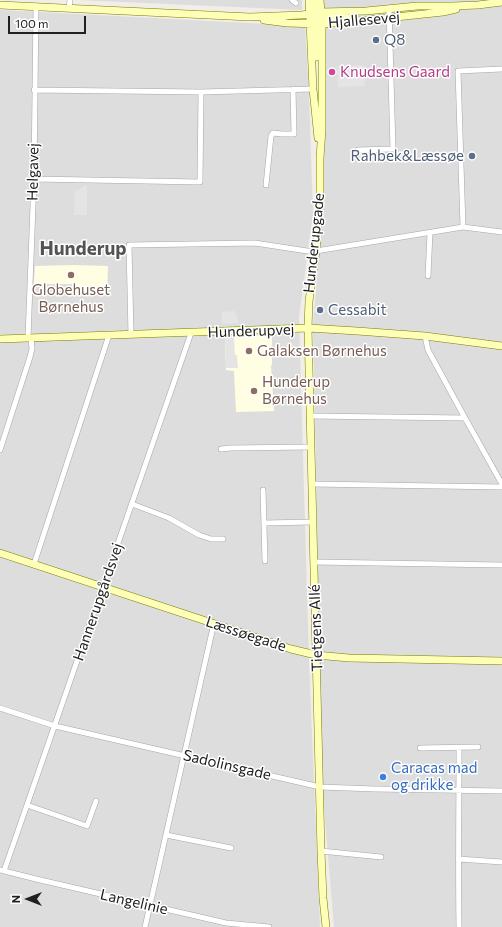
<!DOCTYPE html>
<meta charset="utf-8">
<style>
body{margin:0}
#map{position:relative;width:502px;height:927px;overflow:hidden;background:#f2ede6;font-family:Commissioner,sans-serif}
canvas{display:block}
.north{position:absolute;left:8px;top:879px;width:40px;height:40px;-webkit-text-stroke:3px #fff;paint-order:stroke;rotate:270deg;font-size:11px;font-weight:700;line-height:16px;text-align:center;color:#202020}
.north::after{content:'';display:block;margin:auto;width:14px;height:18px;background:#202020;clip-path:polygon(50% 0,100% 100%,50% 72%,0 100%)}
.scale{position:absolute;left:8px;top:16px;width:78px;height:18px;box-sizing:border-box;border:2px solid #202020;border-top:0;padding-left:5px;font-size:12px;line-height:14px;white-space:nowrap;color:#202020;-webkit-text-stroke:3px #fff;paint-order:stroke}
</style>
<div id="map">
<canvas width="502" height="927"></canvas>
<div class="north">N</div>
<div class="scale">100 m</div>
</div>
<script>
const ctx = document.querySelector('canvas').getContext('2d');
ctx.lineJoin = 'round';
function fill(path, color) { ctx.fillStyle = color; ctx.fill(path, 'evenodd'); }
function trace(path, color, width, dash) { ctx.strokeStyle = color; ctx.lineWidth = width; ctx.lineCap = dash ? 'butt' : 'round'; ctx.setLineDash(dash || []); ctx.stroke(path); }
function write(font, color, halo, rows, align = 'center') {
  ctx.font = font + ' Commissioner,sans-serif'; ctx.lineWidth = 3; ctx.setLineDash([]); ctx.textBaseline = 'middle'; ctx.strokeStyle = halo; ctx.fillStyle = color; for (const [text, x, y, turn = 0] of rows) {
    ctx.save(); ctx.translate(x, y); ctx.rotate((+turn || 0) * Math.PI / 180); ctx.textAlign = isNaN(turn) ? turn : align; if (halo) ctx.strokeText(text, 0, 0); ctx.fillText(text, 0, 0); ctx.restore();
  }
}
const residential = new Path2D(`
 M79 0H302V10Z
 M316 0H502V927H334L322 785 313 325 323 208Z
 M0 10 305 26 309 97 313 213 299 317 309 661 320 927H0Z`);
const education = new Path2D(`
 M73 265 108 266 107 294H72V284H34L35 266Z
 M272 335V365H271L274 411 236 412 234 371 226 370 225 337Z`);
const parking = new Path2D(`
 M364 65 365 86 338 87 337 66Z
 M84 186H87V215H74L75 190H78Z
 M235 311 238 320V323L222 324V312Z
 M225 337H234L235 355H237L238 368H226Z`);
const street = new Path2D(`
 M292 0 296 3
 M69 8 70 0
 M34 90 201 92 313 89
 M358 150 393 149 389 8
 M34 179 200 182 201 92
 M266 185 271 136 273 133 282 134H294L293 89
 M463 227 458 71 502 69
 M428 276 430 233
 M131 335 129 245 255 243 307 251H316L463 227 502 232
 M425 336 428 350 465 418 502 484
 M28 338 34 179 36 6
 M310 416 465 418
 M221 449 231 448 311 447
 M0 450 30 357 32 349 31 338
 M312 484 502 487
 M263 490 265 561
 M132 504 169 518 199 535 211 539H223
 M264 523 313 522
 M314 562 502 565
 M34 564 109 335
 M0 708 55 726 320 787 375 789 502 791
 M420 748 478 747
 M459 748C459 807 458 867 459 927
 M27 805 87 826 96 801
 M166 835 231 848
 M321 851 381 857
 M458 859 502 862
 M0 870 36 879 226 923 269 927
 M4 871 189 339 191 333
 M145 927 214 623`);
const secondary = new Path2D(`
 M309 0 313 89 318 138
 M314 0 316 16
 M320 0 322 24V129L320 158V198L316 251 309 301 308 328 321 851 323 898 326 927
 M0 5 250 17 302 15 321 12 366 11 417 6H452L478 5 502 2
 M318 19 348 16
 M264 20 287 23 322 24 358 21 443 12 456 9
 M315 20 316 57
 M0 339 308 328 357 331 425 336 502 346
 M0 553 291 649 316 655 349 658 502 661`);
const markers = [
 [376,40,4,"#5c6f8a"],
 [332,72,4,"#d1479c"],
 [472,156,4,"#5c6f8a"],
 [71,275,4,"#8d6e63"],
 [320,310,4,"#5c6f8a"],
 [249,351,4,"#8d6e63"],
 [254,391,4,"#8d6e63"],
 [383,777,4,"#3f7fe0"]
];
const streetNames = [
 ["Hjallesevej",364,20,-5],
 ["Helgavej",33,172,-89],
 ["Hunderupgade",314,243,-84],
 ["Hunderupvej",251,331,-2],
 ["Hannerupgårdsvej",98,602,-71],
 ["Tietgens Allé",316,628,-92],
 ["Læssøegade",246,634,18],
 ["Sadolinsgade",227,765,13],
 ["Langelinie",134,902,13]
];
const serviceNames = [
 ["Q8",384,40],
 ["Rahbek&Læssøe",464,156,"right"],
 ["Cessabit",328,310]
];
const hotelNames = [
 ["Knudsens Gaard",340,72]
];
const educationNames = [
 ["Globehuset",71,290,"center"],
 ["Børnehus",71,307,"center"],
 ["Galaksen Børnehus",257,351],
 ["Hunderup",262,382],
 ["Børnehus",262,399]
];
const shopNames = [
 ["Caracas mad",391,768],
 ["og drikke",391,785]
];
const districtNames = [
 ["Hunderup",83,249]
];
fill(residential, '#dedddd');
fill(education, '#fffee2');
fill(parking, '#e4e4e4');
trace(street, '#a7a7a7', 6);
trace(secondary, '#767f00', 8);
trace(street, '#fff', 5);
trace(secondary, '#feffb7', 7);
for (const [x, y, r, color] of markers) { const dot = new Path2D(); dot.arc(x, y, r, 0, 2 * Math.PI); ctx.fillStyle = color; ctx.fill(dot); trace(dot, '#fff', 1.5); }
write('15px', '#202020', '#fff', streetNames);
write('15px', '#4e5e75', '#fff', serviceNames, 'left');
write('15px', '#b23c85', '#fff', hotelNames, 'left');
write('15px', '#785e54', '#fff', educationNames, 'left');
write('15px', '#366cbe', '#fff', shopNames, 'left');
write('bold 19px', '#535353', '#fff', districtNames);
</script>
